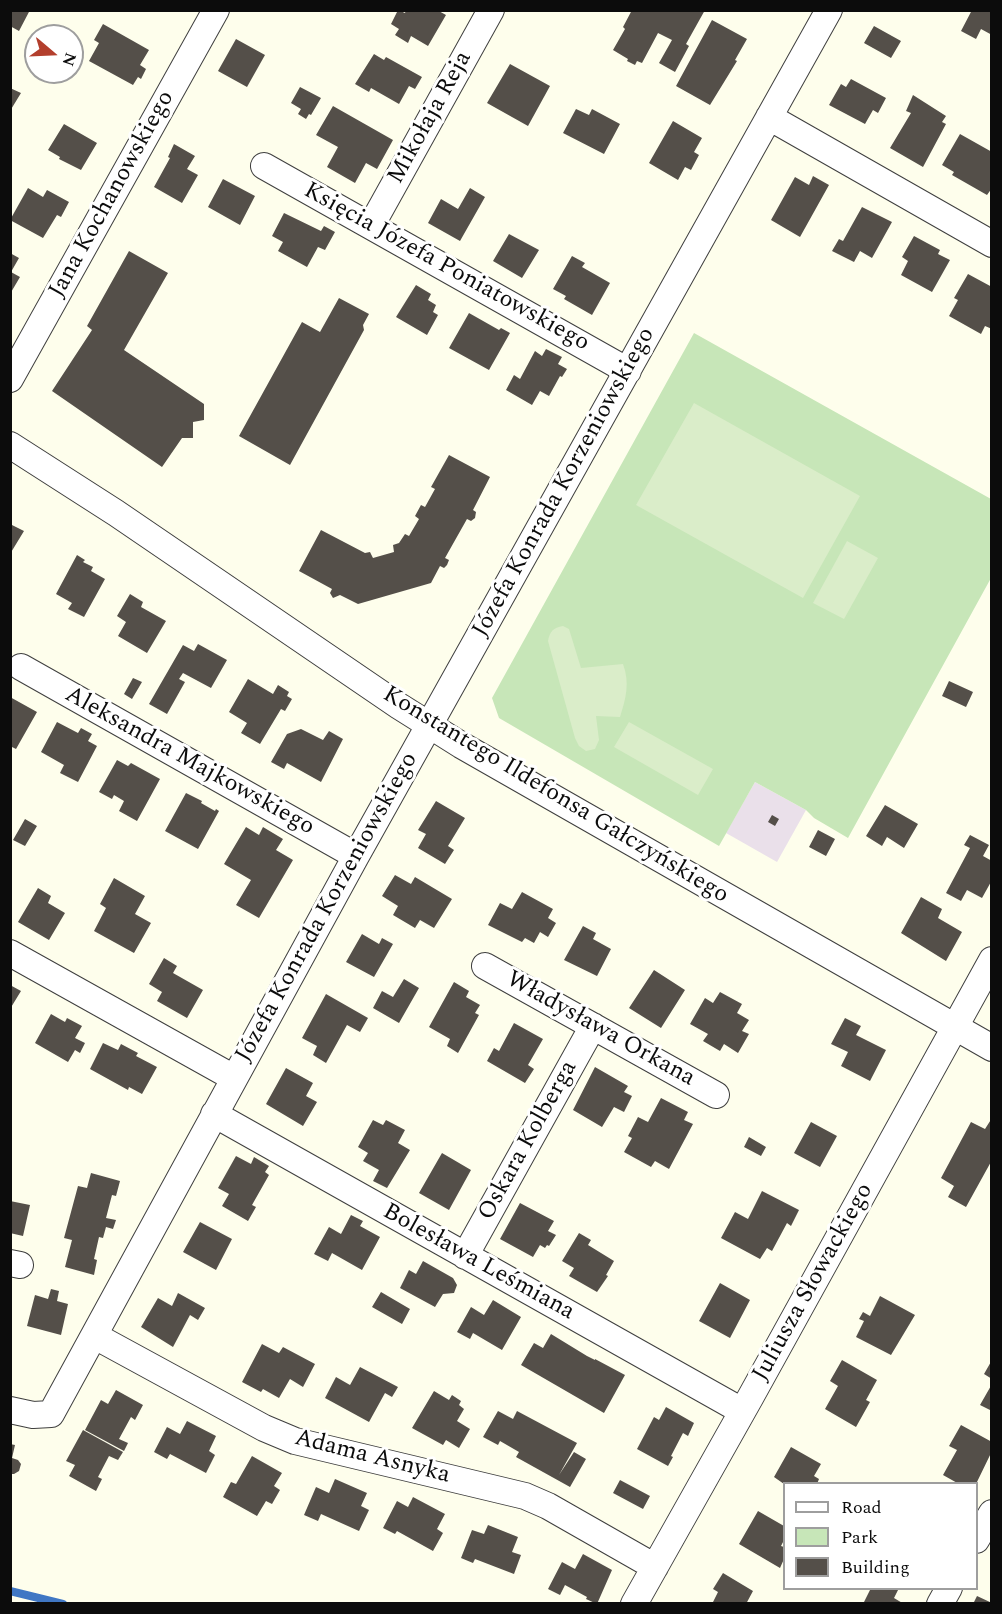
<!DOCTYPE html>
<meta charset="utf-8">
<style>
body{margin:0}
#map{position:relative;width:1002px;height:1614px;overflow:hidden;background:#fefeec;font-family:Spectral,serif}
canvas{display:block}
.frame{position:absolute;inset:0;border:12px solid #0c0c0c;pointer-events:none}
.legend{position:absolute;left:783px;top:1482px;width:195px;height:108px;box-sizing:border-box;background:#fff;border:2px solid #9e9e9e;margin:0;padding:8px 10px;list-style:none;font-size:18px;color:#0c0c0c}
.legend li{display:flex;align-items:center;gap:12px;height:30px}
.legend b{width:30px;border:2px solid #9e9e9e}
.north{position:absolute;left:24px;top:24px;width:60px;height:60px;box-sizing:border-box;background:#fff;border:2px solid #9e9e9e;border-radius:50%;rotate:109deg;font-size:16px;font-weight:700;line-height:24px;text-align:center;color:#0c0c0c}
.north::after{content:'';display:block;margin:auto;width:21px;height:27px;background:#b33f2d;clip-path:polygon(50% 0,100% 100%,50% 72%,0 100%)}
</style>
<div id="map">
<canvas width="1002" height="1614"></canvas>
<div class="frame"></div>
<ul class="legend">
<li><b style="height:8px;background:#fff"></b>Road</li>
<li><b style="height:16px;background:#c7e6b8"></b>Park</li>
<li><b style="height:16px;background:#544f49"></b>Building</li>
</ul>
<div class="north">N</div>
</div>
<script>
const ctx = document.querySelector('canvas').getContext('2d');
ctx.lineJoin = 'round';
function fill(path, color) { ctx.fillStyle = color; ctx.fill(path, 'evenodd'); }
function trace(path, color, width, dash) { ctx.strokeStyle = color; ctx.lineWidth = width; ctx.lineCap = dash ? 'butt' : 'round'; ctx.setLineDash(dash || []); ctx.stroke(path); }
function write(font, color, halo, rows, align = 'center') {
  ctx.font = font + ' Spectral,serif'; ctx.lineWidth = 6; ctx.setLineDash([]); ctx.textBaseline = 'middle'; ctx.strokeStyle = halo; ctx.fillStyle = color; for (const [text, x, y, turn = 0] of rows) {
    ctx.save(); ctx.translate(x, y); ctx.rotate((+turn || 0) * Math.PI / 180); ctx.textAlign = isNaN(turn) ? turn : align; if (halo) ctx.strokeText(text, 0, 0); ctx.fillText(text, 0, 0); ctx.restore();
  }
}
const industrial = new Path2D(`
 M755 782 806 810 777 862 726 833Z`);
const green = new Path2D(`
 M694 333 991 499V578L848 838 814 818 806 810 755 782 719 846 499 718 492 698Z`);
const pitch = new Path2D(`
 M694 403 860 496 803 598 636 505Z
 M847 541 878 558 844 619 813 603Z
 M563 626 569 629 581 668 623 664C630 683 626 698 620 717L596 716 599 740 595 749 586 751 579 746 575 738 548 641C550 631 553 628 563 626Z
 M629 722 713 769 698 795 614 747Z`);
const stream = new Path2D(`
 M10 1591 63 1604`);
const building = new Path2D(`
 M10 10H30L19 31 10 26Z
 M398 10 405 13 406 10H437L446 15 428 46 411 36 408 43 395 35 399 29 391 24Z
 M632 10H705L686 44 689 46 675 72 659 63 672 40 658 33 642 63 637 61 635 65 627 61 628 59 613 50 625 29 623 27Z
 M972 10H992V35L981 29 976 39 961 31Z
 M712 20 747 39 735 60 737 61 710 105 676 86Z
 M103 24 149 50 140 65 146 69 141 79 138 77 133 85 89 61 99 43 94 40Z
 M874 26 901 41 891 58 864 43Z
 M236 39 265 55 247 87 218 71Z
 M374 54 384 60 386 57 422 77 415 89 409 86 399 104 371 88 369 92 355 84Z
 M510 64 550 86 528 126 487 103Z
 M851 79 886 98 878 113 873 110 865 124 829 105 841 84 846 87Z
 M300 87 321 98 311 115 309 114 306 119 298 114 301 109 291 103Z
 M10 88 21 93 10 111Z
 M913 95 946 116 942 122 946 124 923 167 890 148 911 113 906 111Z
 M333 106 393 140 377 169 366 163 355 183 327 167 338 147 316 135Z
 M576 109 589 115 592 109 620 124 604 154 563 133Z
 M673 121 702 138 694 152 699 155 691 170 685 167 678 180 649 163Z
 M64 124 97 143 81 170 59 159 60 157 48 150Z
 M960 134 992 152V188L987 195 952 175 954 172 942 165Z
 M174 144 195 156 187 169 198 175 182 203 154 187 170 158 168 157Z
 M813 176 829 185 800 237 771 220 795 177 809 185Z
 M223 179 255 196 240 225 208 207Z
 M28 188 43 197 47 190 69 202 61 217 57 215 43 238 10 220Z
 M470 188 485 197 460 241 428 223 441 199 458 209Z
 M862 207 892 222 872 258 860 251 854 262 832 251 839 239 843 241Z
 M284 213 321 231 324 226 335 232 325 250 318 247 307 267 278 251 283 242 272 236Z
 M509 234 539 250 522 278 493 261Z
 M914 236 940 250 938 254 950 260 932 292 901 275 908 261 902 257Z
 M129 251 168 273 124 350 204 404V420L193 422V438H182L162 467 52 391 92 330 87 326Z
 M10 253 19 258 11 272 20 277 10 294Z
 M572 256 585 263 582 267 610 283 592 315 564 299 566 296 553 289Z
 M968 274 992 287V329L985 326 981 334 949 316 958 300 954 298Z
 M416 285 431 294 428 300 436 305 433 312 438 315 427 335 396 317Z
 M339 298 369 314 363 325 364 330 290 465 239 436 302 322 320 332Z
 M469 313 499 330 501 328 510 333 489 370 449 348Z
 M546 349 562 357 558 364 567 369 562 377 560 376 549 396 540 391 532 405 506 390 514 375 520 379 535 351 542 356Z
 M449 455 490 477 473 510 476 512 475 518 471 521 467 519 445 558 449 560 447 565 444 568 440 566 431 583 358 604 340 595 333 598 330 593 332 589 299 571 321 530 365 553 370 552 373 558 394 552 393 545 399 543 405 534 409 536 419 519 415 516 421 505 425 507 435 489 431 487Z
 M10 524 24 531 10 554Z
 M77 555 85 560 83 562 93 567 91 571 105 579 84 617 68 609 72 603 56 594Z
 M130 594 143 602 141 607 166 621 147 653 118 636 126 622 117 616Z
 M198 644 227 660 211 688 183 673 179 679 185 682 167 714 149 704 183 645 194 651Z
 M133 678 142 682 132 699 124 694Z
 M248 679 273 694 278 685 289 692 287 696 292 699 285 711 281 709 260 744 241 733 247 723 229 712Z
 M949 681 973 692 966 707 942 696Z
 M10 697 37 712 16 749 10 746Z
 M57 722 78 733 81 728 92 734 88 741 97 746 78 782 60 773 64 765 41 752Z
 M301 729 323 740 329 731 343 739 321 782 287 763 284 769 271 762 287 734Z
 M117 760 128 766 131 763 160 779 137 821 119 811 124 801 114 795 112 799 99 792Z
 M186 793 202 801 201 803 215 811 216 809 219 811 198 849 165 831Z
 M436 801 465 818 448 846 454 850 445 864 418 848 426 834 418 830Z
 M885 805 918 824 904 848 887 837 882 846 866 836Z
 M772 815 779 819 775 826 768 822Z
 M25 819 37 826 25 846 13 840Z
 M246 827 259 835 263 827 283 839 276 850 293 860 259 918 236 905 251 880 224 864Z
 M818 830 835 839 826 856 809 847Z
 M970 835 989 845 983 856 992 861V880L982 898 967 890 961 901 946 893 970 848 964 845Z
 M395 875 411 884 415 877 452 899 434 928 420 920 415 928 393 915 398 906 382 896Z
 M114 878 145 896 135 914 151 923 134 953 94 931 106 908 100 904Z
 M38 888 51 896 48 903 65 913 49 940 18 922Z
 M522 892 553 909 548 918 556 923 548 937 540 932 534 943 525 938 522 942 488 925 500 903 512 909Z
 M921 897 942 909 938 918 962 932 946 961 901 933Z
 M583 926 596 933 593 939 611 949 597 976 564 960Z
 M362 934 379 944 382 938 393 944 374 977 346 962Z
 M164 958 177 966 173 973 203 990 187 1018 157 1001 162 992 149 984Z
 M654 970 685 990 661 1028 629 1008Z
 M404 979 419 988 399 1023 373 1008 382 991 393 997Z
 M454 982 469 991 466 997 480 1005 475 1013 479 1015 458 1053 447 1046 450 1039 429 1027Z
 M10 985 21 991 10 1009Z
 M720 992 742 1004 737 1013 749 1020 742 1031 749 1034 738 1053 724 1044 720 1051 703 1041 708 1034 690 1024 705 998 713 1003Z
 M326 994 368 1018 360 1032 347 1025 326 1063 313 1055 317 1046 302 1038Z
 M51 1014 65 1022 67 1018 82 1026 75 1038 85 1043 80 1053 75 1050 68 1062 35 1043Z
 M845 1018 861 1026 856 1035 886 1050 870 1081 841 1066 848 1052 831 1044Z
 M514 1023 543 1039 528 1065 534 1069 525 1083 487 1061 494 1048 499 1051Z
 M103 1043 118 1050 121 1044 138 1053 136 1056 157 1067 142 1094 129 1087 128 1090 90 1069Z
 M595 1067 628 1086 624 1092 632 1096 624 1112 614 1107 602 1127 573 1110Z
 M286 1068 313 1083 306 1096 317 1102 303 1126 266 1104Z
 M661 1098 688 1112 684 1120 693 1124 669 1169 655 1161 651 1167 624 1152 632 1138 628 1136 638 1117 648 1122Z
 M992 1118V1160L966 1207 948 1197 954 1186 941 1178 971 1122 985 1129Z
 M373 1120 383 1125 386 1120 405 1130 398 1143 410 1150 387 1188 373 1181 379 1170 363 1161 368 1153 358 1147Z
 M811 1122 837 1136 820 1167 794 1153Z
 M749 1137 766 1147 761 1156 744 1147Z
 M442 1153 471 1170 449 1210 419 1193Z
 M236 1156 251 1164 254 1157 269 1166 265 1172 269 1175 252 1205 256 1207 248 1221 222 1206 229 1194 218 1188Z
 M91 1173 120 1181 116 1196 112 1195 106 1218 116 1220 113 1229 106 1227 103 1238 99 1237 94 1259 97 1260 94 1275 65 1267 72 1240 64 1238 78 1186 87 1188Z
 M762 1191 799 1210 791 1226 787 1223 772 1251 767 1248 760 1259 721 1238 735 1212 748 1219Z
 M10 1201 30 1205 23 1236 10 1233Z
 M520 1203 554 1221 548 1231 556 1235 549 1246 547 1245 545 1248 540 1245 533 1257 500 1239Z
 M351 1215 363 1221 360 1226 380 1237 362 1270 332 1253 328 1261 314 1254 329 1227 341 1234Z
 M200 1222 232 1239 216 1270 183 1252Z
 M579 1233 591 1240 588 1245 614 1261 606 1275 608 1276 597 1292 569 1276 574 1268 562 1261Z
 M423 1261 453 1278 457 1285 454 1293 443 1294 435 1307 400 1288 409 1270 416 1274Z
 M720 1283 750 1300 730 1338 699 1321Z
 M51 1289 59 1291 57 1301 68 1304 61 1335 27 1326 35 1295 48 1299Z
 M381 1292 410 1309 402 1324 372 1307Z
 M178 1293 205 1308 198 1320 190 1315 173 1347 141 1327 158 1298 172 1306Z
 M880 1296 915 1315 891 1355 856 1337 864 1321 859 1319 863 1312 870 1316Z
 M493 1300 521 1317 502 1350 473 1333 470 1339 457 1332 471 1307 484 1315Z
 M551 1334 587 1356 595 1360V1359L625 1375 604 1413 521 1365 534 1343 543 1348Z
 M262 1344 279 1353 283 1347 315 1364 303 1387 290 1379 279 1398 263 1389 261 1392 242 1382Z
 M842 1360 877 1380 866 1400 870 1402 856 1427 825 1409 838 1386 830 1381Z
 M992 1360V1379L984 1374Z
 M360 1367 398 1387 392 1397 385 1393 369 1422 325 1398 336 1377 350 1385Z
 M992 1384V1411L980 1405Z
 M116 1390 143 1405 135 1420 131 1417 119 1439 128 1443 124 1451 85 1430 101 1400 108 1404Z
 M434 1391 449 1400 452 1395 461 1401 459 1405 464 1409 457 1421 470 1429 459 1448 446 1440 443 1445 412 1428Z
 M666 1407 694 1423 688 1436 683 1433 671 1456 673 1457 668 1466 637 1449 654 1417 659 1420Z
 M498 1411 513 1419 517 1411 577 1443 559 1475 574 1452 586 1459 570 1487 516 1457 519 1452 500 1441 498 1445 483 1437Z
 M187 1421 216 1436 209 1451 215 1455 206 1473 170 1454 167 1459 154 1452 167 1427 180 1434Z
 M961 1425 992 1442V1451L976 1484H959L943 1475 957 1450 949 1446Z
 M83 1430 123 1452 118 1460 109 1456 98 1477 102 1479 96 1491 69 1476 75 1465 66 1461Z
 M10 1444 15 1445 12 1458 18 1460 21 1464 19 1471 14 1474H10Z
 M791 1447 821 1464 814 1476 819 1479 817 1484H784L774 1477Z
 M252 1456 282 1473 274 1486 280 1490 272 1504 266 1501 257 1516 223 1497 231 1482 236 1484Z
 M335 1479 367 1493 361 1506 369 1510 359 1531 321 1514 318 1521 304 1515 316 1487 329 1493Z
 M620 1480 650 1496 643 1509 613 1493Z
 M413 1497 445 1514 437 1529 443 1533 433 1551 397 1531 395 1534 383 1528 397 1501 408 1507Z
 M758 1511 784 1526V1540L781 1546 784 1547V1559L780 1568 739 1544Z
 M488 1525 518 1537 512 1552 521 1555 514 1574 475 1559 473 1563 461 1558 472 1530 484 1534Z
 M583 1554 612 1570 597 1604 586 1599 587 1597 565 1585 560 1595 548 1589 562 1562 575 1569Z
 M723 1573 753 1591 746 1604H712L718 1592 713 1589Z
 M871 1588H899L894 1598 904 1604H863Z
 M977 1596 992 1603V1604H973Z`);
const minor = new Path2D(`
 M769 117 992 244
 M264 166 628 371
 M371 226 491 10
 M10 379 216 10
 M10 445 116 513 399 706 461 745 992 1048
 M21 667 356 856
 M10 953 234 1078
 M485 966 716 1095
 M214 1114 742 1411
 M465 1256 593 1026
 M10 1263 20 1265
 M95 1336 264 1428 295 1441 525 1496 548 1506 655 1567
 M10 1410 33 1415 51 1414 356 856 829 10
 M976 1540 992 1513
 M634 1604 750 1398 992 960
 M940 1604 949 1588`);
const streetNames = [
 ["Mikołaja Reja",431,118,-61],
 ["Jana Kochanowskiego",113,195,-61],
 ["Księcia Józefa Poniatowskiego",446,268,29],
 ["Józefa Konrada Korzeniowskiego",565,483,-61],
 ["Aleksandra Majkowskiego",189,762,29],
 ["Konstantego Ildefonsa Gałczyńskiego",555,796,31],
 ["Józefa Konrada Korzeniowskiego",328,908,-61],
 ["Władysława Orkana",600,1030,29],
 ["Oskara Kolberga",529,1141,-61],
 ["Bolesława Leśmiana",478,1263,29],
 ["Juliusza Słowackiego",814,1283,-61],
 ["Adama Asnyka",372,1458,14]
];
fill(industrial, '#eae0ea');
fill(green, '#c7e6b8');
fill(pitch, '#daedc9');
trace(stream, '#4077c4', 8);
fill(building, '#544f49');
trace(minor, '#3f3f3f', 28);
trace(minor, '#fff', 26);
write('24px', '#0c0c0c', '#fff', streetNames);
</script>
